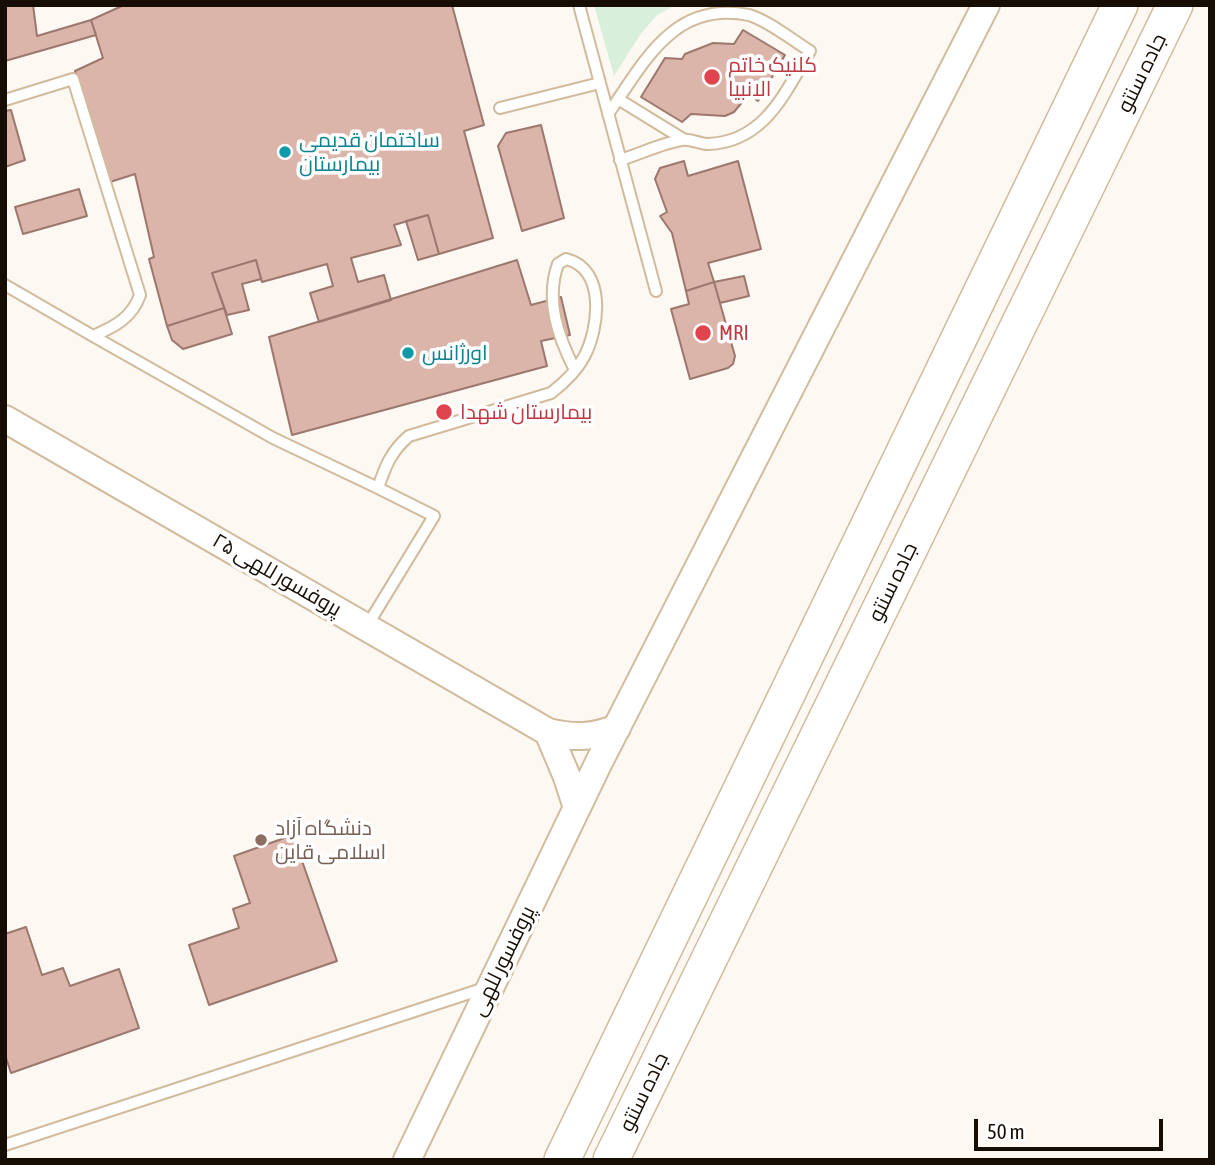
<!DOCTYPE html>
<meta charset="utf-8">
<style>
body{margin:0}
#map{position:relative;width:1215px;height:1165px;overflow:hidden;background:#fdf8f2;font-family:"Asap Condensed",sans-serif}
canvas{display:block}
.frame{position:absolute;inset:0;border:7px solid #160e05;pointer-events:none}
.scale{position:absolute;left:974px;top:1119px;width:189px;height:32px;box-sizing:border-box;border:4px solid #160e05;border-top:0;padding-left:9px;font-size:21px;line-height:24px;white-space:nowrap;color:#160e05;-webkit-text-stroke:5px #fff;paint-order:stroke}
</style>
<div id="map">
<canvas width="1215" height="1165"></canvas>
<div class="frame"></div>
<div class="scale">50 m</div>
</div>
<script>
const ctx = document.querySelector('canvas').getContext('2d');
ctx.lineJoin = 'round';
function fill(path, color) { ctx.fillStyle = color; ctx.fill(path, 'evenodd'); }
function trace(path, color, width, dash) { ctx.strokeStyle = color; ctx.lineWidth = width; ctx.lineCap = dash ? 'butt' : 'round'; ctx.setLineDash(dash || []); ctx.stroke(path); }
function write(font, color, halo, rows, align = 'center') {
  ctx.font = font + ' "Asap Condensed",Cairo,sans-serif'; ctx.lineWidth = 7; ctx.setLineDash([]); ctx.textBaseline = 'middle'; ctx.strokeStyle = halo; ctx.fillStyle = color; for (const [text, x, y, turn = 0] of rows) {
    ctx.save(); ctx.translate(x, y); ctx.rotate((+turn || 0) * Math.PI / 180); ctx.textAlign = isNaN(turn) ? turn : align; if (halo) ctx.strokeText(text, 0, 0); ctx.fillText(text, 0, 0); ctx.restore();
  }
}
const green = new Path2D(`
 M594 5H675L656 16 640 35 614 76Z`);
const building = new Path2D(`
 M5 5H33L37 36 91 20 96 35 5 61Z
 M124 5H452L484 125 464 131 493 238 439 254 428 215 394 225 401 245 351 258 358 282 384 275 391 300 319 322 310 293 333 286 327 264 262 282 256 260 212 273 224 308 167 326 149 259 154 257 135 174 110 182 75 71 103 58 91 20Z
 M743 30 785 55 758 101 755 99 757 95H748L734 112 725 116 691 114 682 122 641 97 665 58 682 59 685 54 713 43 734 44Z
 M11 110 25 160 5 167V111Z
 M541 125 564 218 522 231 498 146 506 133Z
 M684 161 688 176 738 161 761 249 708 263 714 282 686 291 672 233 660 216 667 212 655 179 660 168Z
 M79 189 87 216 23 234 15 207Z
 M428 215 439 254 418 260 406 221Z
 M256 260 261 279 242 284 249 310 227 315 212 273Z
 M517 260 531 305 561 297 570 335 541 341 547 366 292 435 269 337Z
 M744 276 749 296 720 303 714 282Z
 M714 282 735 356 733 364 728 368 690 379 671 309 689 304 686 291Z
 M224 308 232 334 183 349 172 340 167 326Z
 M293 835 337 961 209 1005 189 945 239 928 233 909 250 903 234 856Z
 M26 927 42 975 63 968 70 986 119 969 139 1028 11 1073 5 1055V934Z`);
const service = new Path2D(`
 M579 5 656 291
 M618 99 683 139
 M5 100 73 79 140 295C132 318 114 327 93 336L5 285
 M500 108 600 83
 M608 114C644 63 673 0 749 15 769 21 792 40 810 51 785 92 765 142 708 144 699 144 690 138 682 140 662 143 640 154 620 160
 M93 336 273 438 378 488
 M367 626 434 516 378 488C385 467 391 451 409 436L551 393C564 383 576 372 584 357 599 329 607 269 566 259L558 264C545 300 558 337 575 370
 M5 1145 485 988`);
const tertiary = new Path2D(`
 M5 419 548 732C574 738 592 738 617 728
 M548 732 567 777 577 808
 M407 1160 599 762 986 5`);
const primary = new Path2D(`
 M562 1160 1120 5
 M611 1160 1175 5`);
const markers = [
 [712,77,9,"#e0444e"],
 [285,152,7,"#0f9aa8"],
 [703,333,9,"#e0444e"],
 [408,353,7,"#0f9aa8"],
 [444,412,9,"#e0444e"],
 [261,840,7,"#8d6e63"]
];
const healthNames = [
 ["کلنیک خاتم",728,65],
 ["الانبیا",728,89],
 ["MRI",719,333],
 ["بیمارستان شهدا",460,412]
];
const streetNames = [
 ["جاده سنتو",1142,73,-64],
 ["پروفسور للهی ۲۵",277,575,30],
 ["جاده سنتو",893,582,-64],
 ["پروفسور للهی",503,961,-64],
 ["جاده سنتو",644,1092,-64]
];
const cultureNames = [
 ["ساختمان قدیمی",299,140],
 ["بیمارستان",299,164],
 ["اورژانس",422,353]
];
const educationNames = [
 ["دنشگاه آزاد",275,828],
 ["اسلامی قاین",275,852]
];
fill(green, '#d8efdc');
fill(building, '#dcb5aa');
trace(building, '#9c776d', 2);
trace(service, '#d2bb9d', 14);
trace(tertiary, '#d2bb9d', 30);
trace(primary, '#d2bb9d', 38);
trace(service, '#fff', 10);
trace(tertiary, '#fff', 26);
trace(primary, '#fff', 35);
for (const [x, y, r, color] of markers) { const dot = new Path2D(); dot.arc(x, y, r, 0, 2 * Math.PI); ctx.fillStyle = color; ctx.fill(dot); trace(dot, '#fff', 2.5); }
write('21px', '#be3a42', '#fff', healthNames, 'left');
write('21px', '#160e05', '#fff', streetNames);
write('21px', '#0d838f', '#fff', cultureNames, 'left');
write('21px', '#785e54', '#fff', educationNames, 'left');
</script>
